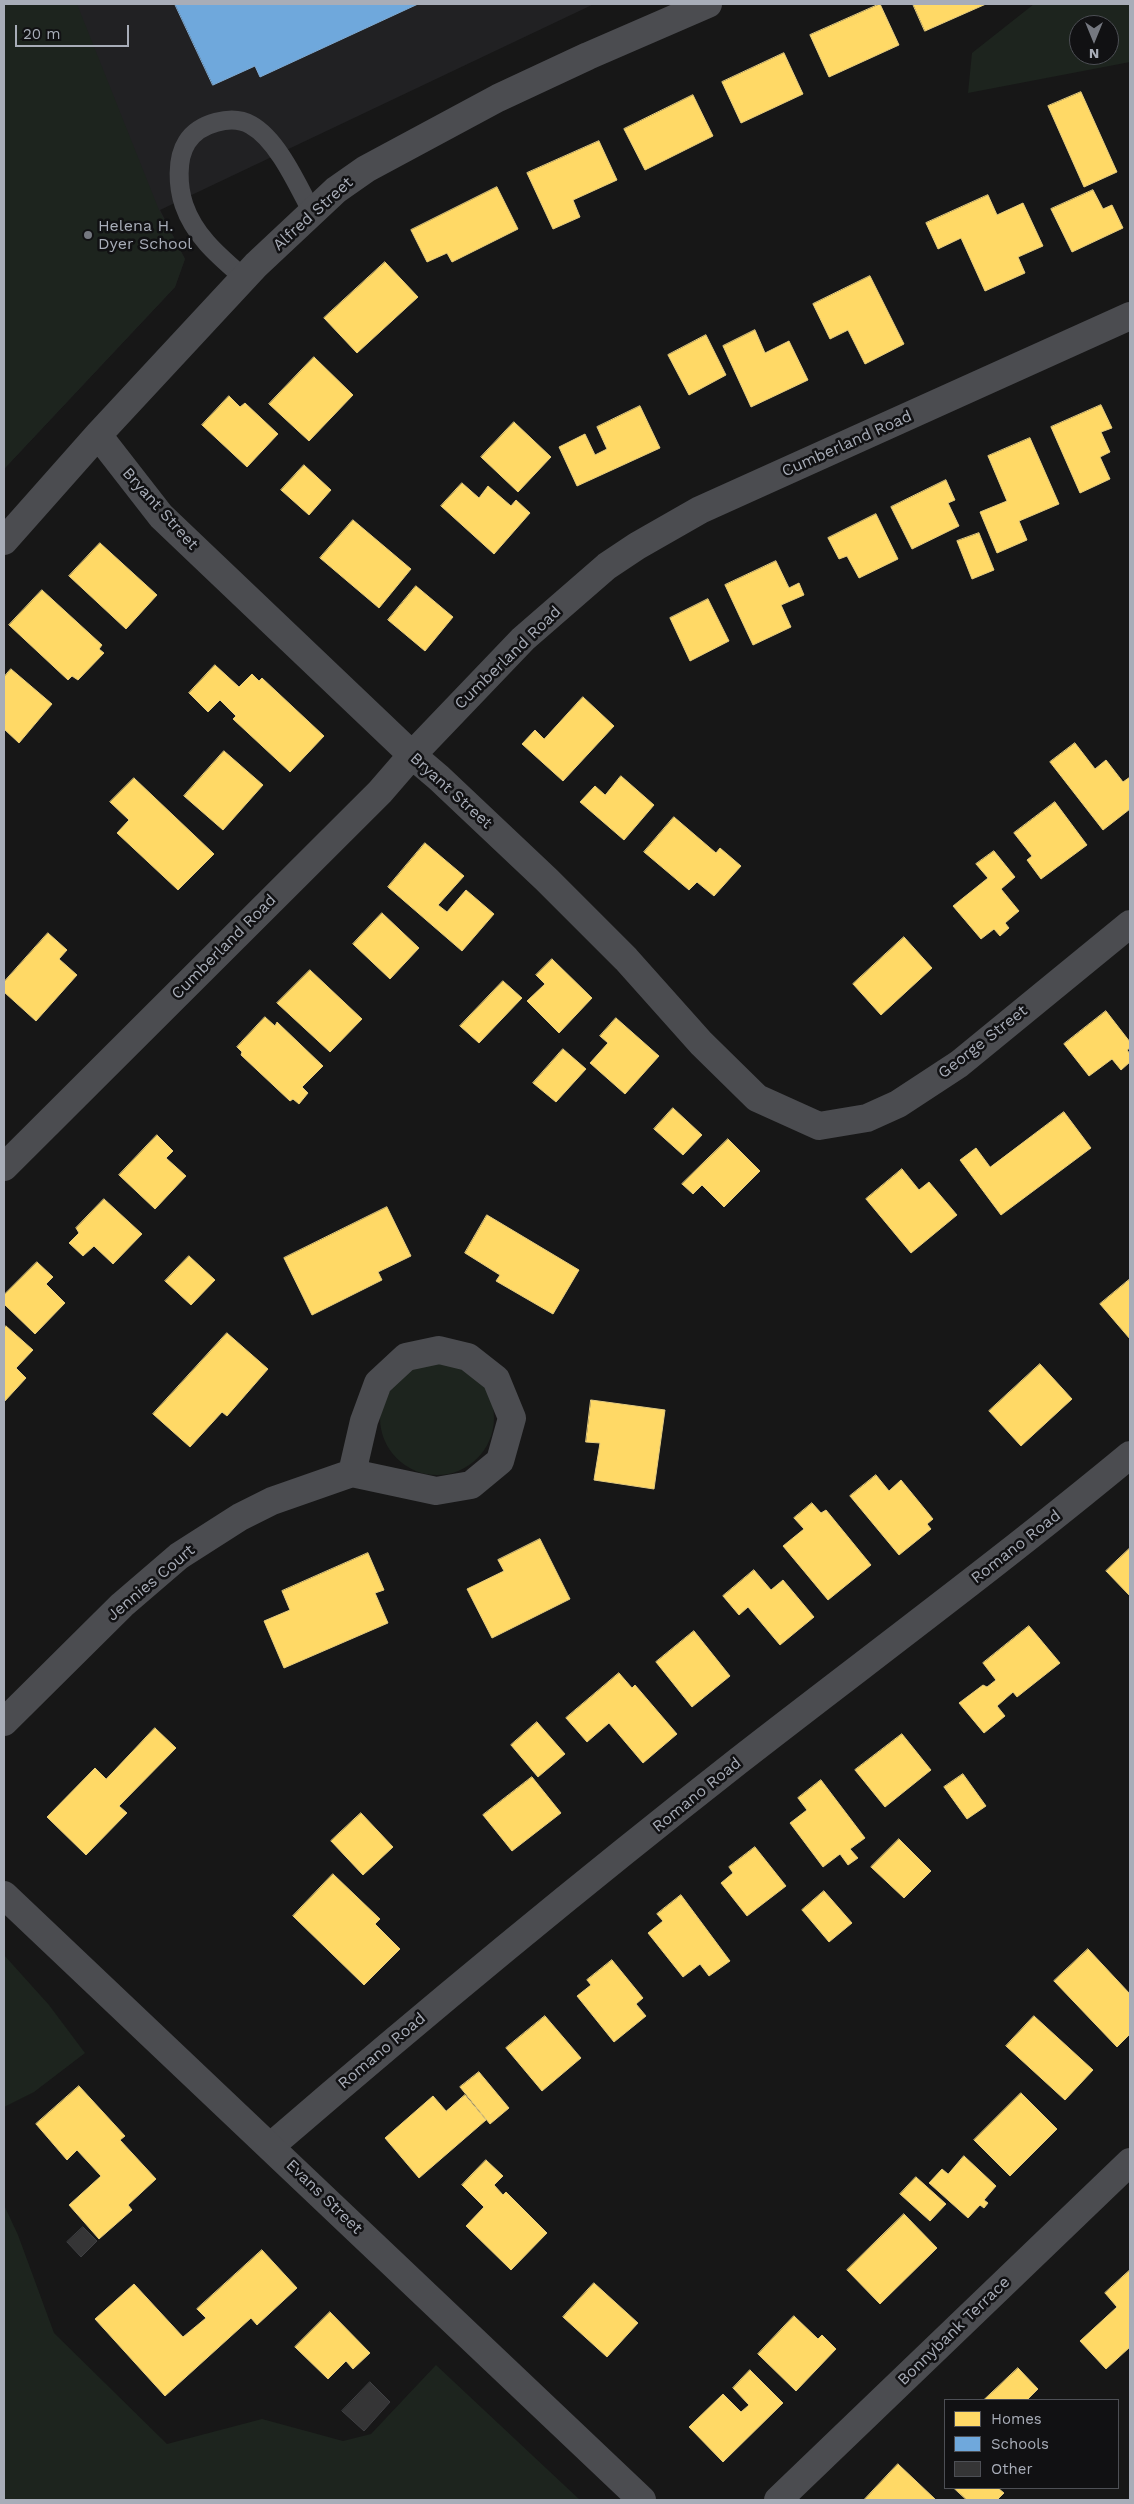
<!DOCTYPE html>
<style>
body{margin:0}
#map{position:relative;width:1134px;height:2504px;overflow:hidden;background:#171717;font-family:"Work Sans",sans-serif}
canvas{display:block}
.frame{position:absolute;inset:0;border:5px solid #a8adb8;pointer-events:none}
.legend{position:absolute;left:944px;top:2399px;width:175px;height:90px;box-sizing:border-box;background:#111113;border:1px solid #4d4f55;margin:0;padding:6px 9px;list-style:none;font-size:15px;color:#a8adb8}
.legend li{display:flex;align-items:center;gap:10px;height:25px}
.legend b{width:25px;border:1px solid #4d4f55}
.north{position:absolute;left:1069px;top:15px;width:50px;height:50px;box-sizing:border-box;background:#111113;border:1px solid #4d4f55;border-radius:50%;rotate:180deg;font-size:14px;font-weight:700;line-height:20px;text-align:center;color:#a8adb8}
.north::after{content:'';display:block;margin:auto;width:18px;height:22px;background:#757880;clip-path:polygon(50% 0,100% 100%,50% 72%,0 100%)}
.scale{position:absolute;left:15px;top:25px;width:114px;height:22px;box-sizing:border-box;border:2px solid #a8adb8;border-top:0;padding-left:6px;font-size:15px;line-height:18px;white-space:nowrap;color:#a8adb8;-webkit-text-stroke:4px #111113;paint-order:stroke}
</style>
<div id="map">
<canvas width="1134" height="2504"></canvas>
<div class="frame"></div>
<ul class="legend">
<li><b style="height:14px;background:#ffd966"></b>Homes</li>
<li><b style="height:14px;background:#6fa8dc"></b>Schools</li>
<li><b style="height:14px;background:#353536"></b>Other</li>
</ul>
<div class="north">N</div>
<div class="scale">20 m</div>
</div>
<script>
const ctx = document.querySelector('canvas').getContext('2d');
ctx.lineJoin = 'round';
function fill(path, color) { ctx.fillStyle = color; ctx.fill(path, 'evenodd'); }
function trace(path, color, width, dash) { ctx.strokeStyle = color; ctx.lineWidth = width; ctx.lineCap = dash ? 'butt' : 'round'; ctx.setLineDash(dash || []); ctx.stroke(path); }
function write(font, color, halo, rows, align = 'center') {
  ctx.font = font + ' "Work Sans",sans-serif'; ctx.lineWidth = 5; ctx.setLineDash([]); ctx.textBaseline = 'middle'; ctx.strokeStyle = halo; ctx.fillStyle = color; for (const [text, x, y, turn = 0] of rows) {
    ctx.save(); ctx.translate(x, y); ctx.rotate((+turn || 0) * Math.PI / 180); ctx.textAlign = isNaN(turn) ? turn : align; if (halo) ctx.strokeText(text, 0, 0); ctx.fillText(text, 0, 0); ctx.restore();
  }
}
const built = new Path2D(`
 M4 4H594L160 210 185 259 175 287 4 469Z`);
const green = new Path2D(`
 M4 4H77L159 210 185 259 175 287 4 469Z
 M1034 4H1130V62L968 93 972 53ZM1079 25H1109V55H1079Z
 M380 1418a57 57 0 1 1 114 0a57 57 0 1 1-114 0Z
 M4 1955 49 2005 85 2053 34 2092 4 2107Z
 M4 2205 18 2235 54 2333 167 2444 262 2419 343 2441 371 2434 436 2365 580 2500H4Z`);
const homes = new Path2D(`
 M880 4 899 45 829 77 810 35Z
 M913 4H986L925 31Z
 M784 53 803 94 741 123 722 82Z
 M1081 92 1117 172 1084 187 1048 106Z
 M693 95 713 136 645 170 624 129Z
 M599 141 617 180 573 200 580 217 553 229 527 173Z
 M497 187 518 229 452 262 447 253 427 262 411 230Z
 M1093 190 1103 209 1112 205 1123 228 1072 252 1051 209Z
 M988 195 997 215 1023 203 1043 246 1018 257 1025 273 985 291 961 238 938 249 926 223Z
 M385 262 418 297 357 353 324 318Z
 M870 276 904 344 865 364 848 330 830 339 813 304Z
 M755 330 765 353 789 341 808 380 751 407 723 346Z
 M706 335 726 375 689 395 668 355Z
 M314 357 353 395 309 441 269 404Z
 M229 396 240 407 245 403 278 434 247 467 202 425Z
 M1101 405 1112 428 1101 432 1110 452 1100 457 1110 479 1080 493 1051 427Z
 M640 406 660 448 577 486 559 447 585 434 595 455 607 449 597 427Z
 M514 422 551 457 518 492 481 457Z
 M1030 438 1059 504 1019 521 1027 540 997 553 980 512 1007 501 988 456Z
 M304 465 331 490 309 515 281 490Z
 M946 480 955 500 948 503 959 526 912 549 891 507Z
 M462 483 479 498 488 486 511 506 516 500 530 513 494 554 441 506Z
 M876 514 898 559 859 578 847 556 839 559 828 538Z
 M353 520 411 569 379 608 320 558Z
 M979 533 994 570 972 579 957 541Z
 M100 543 157 595 126 629 69 576Z
 M776 561 789 588 799 583 804 595 781 605 791 627 753 645 725 585Z
 M416 586 453 617 425 651 388 620Z
 M42 590 102 645 99 649 104 653 78 680 72 676 68 680 9 625Z
 M708 599 729 641 690 661 670 618Z
 M215 665 239 687 252 674 259 681 262 678 324 736 290 772 233 719 236 716 220 700 208 712 189 693Z
 M11 669 52 704 19 743 4 729V677Z
 M583 697 614 726 563 781 522 744 535 730 544 739Z
 M1075 743 1095 769 1106 760 1123 782 1130 777V809L1103 830 1050 762Z
 M224 751 263 785 223 830 184 796Z
 M621 776 654 805 624 840 580 802 595 786 605 795Z
 M134 778 214 854 178 890 117 833 129 820 110 802Z
 M1055 802 1087 845 1041 879 1027 860 1032 856 1014 833Z
 M674 817 716 853 720 848 741 866 714 896 697 882 689 890 644 852Z
 M425 843 464 876 438 905 447 912 466 890 494 914 462 951 388 887Z
 M994 851 1015 877 1001 889 1019 911 1005 923 1009 928 1000 936 994 929 981 939 953 906 988 878 976 864Z
 M382 913 419 948 390 979 353 944Z
 M48 933 67 950 59 959 77 975 36 1021 4 992V982Z
 M904 937 932 968 881 1015 853 984Z
 M552 959 592 998 559 1033 527 1001 545 984 536 975Z
 M310 970 362 1019 330 1052 277 1003Z
 M503 981 522 998 479 1043 460 1026Z
 M1106 1011 1130 1042V1048L1127 1050 1130 1054V1062L1121 1070 1112 1059 1089 1076 1064 1044Z
 M265 1017 275 1026 277 1022 323 1066 302 1087 308 1093 299 1104 293 1099 290 1101 241 1055 242 1052 237 1047Z
 M616 1018 659 1056 625 1094 590 1063 608 1043 600 1036Z
 M563 1049 586 1069 556 1102 533 1083Z
 M673 1108 702 1135 683 1155 654 1129Z
 M1064 1112 1091 1148 1001 1215 960 1160 976 1148 990 1167Z
 M157 1135 173 1151 166 1158 186 1176 155 1209 119 1175Z
 M728 1139 760 1171 724 1207 702 1185 693 1194 682 1184Z
 M902 1169 919 1190 929 1182 957 1215 911 1253 866 1199Z
 M104 1199 142 1234 113 1264 94 1246 83 1256 69 1243 79 1233 76 1228Z
 M387 1207 411 1256 378 1272 382 1280 312 1315 284 1258Z
 M487 1215 579 1270 553 1314 496 1281 500 1275 465 1253Z
 M189 1256 215 1280 191 1305 165 1281Z
 M37 1262 53 1277 46 1284 65 1303 35 1334 4 1304V1295Z
 M1130 1279V1339L1100 1304Z
 M6 1326 33 1350 16 1368 26 1378 4 1402V1328Z
 M227 1333 268 1369 227 1416 222 1412 190 1447 153 1414Z
 M1040 1364 1072 1399 1021 1446 989 1411Z
 M591 1400 665 1410 654 1489 594 1480 600 1443 586 1442Z
 M876 1475 889 1491 901 1480 933 1519 927 1524 931 1529 899 1555 850 1496Z
 M812 1503 821 1513 826 1510 871 1565 828 1600 783 1546 804 1529 794 1518Z
 M540 1539 570 1599 492 1638 467 1589 504 1571 498 1560Z
 M1130 1548V1596L1106 1571Z
 M368 1553 384 1590 375 1593 388 1623 284 1668 264 1621 290 1610 282 1591Z
 M754 1570 771 1590 783 1580 814 1617 780 1645 748 1607 739 1615 723 1596Z
 M1029 1626 1060 1663 1017 1697 1013 1692 997 1706 1005 1716 984 1733 959 1703 983 1685 987 1687 996 1680 983 1663Z
 M694 1631 730 1676 692 1707 656 1662Z
 M619 1673 632 1688 635 1685 677 1734 643 1763 609 1723 587 1742 566 1718Z
 M537 1722 565 1754 538 1777 511 1745Z
 M155 1728 176 1748 119 1806 127 1813 86 1855 47 1817 95 1768 106 1779Z
 M902 1734 931 1770 885 1807 855 1770Z
 M963 1774 986 1806 967 1819 944 1787Z
 M532 1777 561 1813 512 1851 483 1815Z
 M821 1780 865 1838 850 1849 858 1858 848 1865 840 1854 823 1867 790 1823 807 1810 798 1798Z
 M361 1813 393 1847 363 1875 331 1841Z
 M899 1839 931 1871 904 1898 871 1867Z
 M755 1847 786 1886 747 1916 721 1883 733 1873 729 1867Z
 M333 1874 380 1919 375 1924 400 1949 364 1985 293 1916Z
 M824 1891 852 1923 829 1942 802 1910Z
 M681 1895 730 1961 709 1976 700 1964 683 1977 648 1933 663 1921 657 1914Z
 M1088 1949 1130 1994V2034L1117 2047 1054 1981Z
 M612 1960 643 1998 636 2004 646 2016 614 2042 577 1996 591 1985 587 1980Z
 M545 2016 581 2058 542 2091 506 2048Z
 M1034 2016 1093 2070 1065 2100 1006 2046Z
 M479 2072 509 2108 490 2124 460 2087Z
 M79 2086 125 2136 120 2140 156 2179 128 2205 132 2210 99 2239 69 2205 101 2176 77 2150 67 2160 36 2124Z
 M1021 2093 1057 2129 1010 2176 974 2140Z
 M465 2095 486 2120 419 2178 385 2138 433 2096 446 2111Z
 M964 2156 996 2186 984 2200 988 2203 984 2208 980 2205 968 2218 929 2183 942 2169 948 2174Z
 M486 2160 503 2176 494 2185 503 2195 506 2192 547 2233 511 2270 466 2226 484 2207 462 2185Z
 M916 2177 946 2204 930 2221 900 2194Z
 M904 2214 937 2248 880 2304 847 2270Z
 M262 2250 297 2288 257 2325 251 2318 165 2396 95 2319 134 2284 183 2337 206 2318 197 2309Z
 M1130 2270V2347L1106 2369 1080 2341 1117 2307 1105 2293Z
 M594 2283 638 2323 607 2357 563 2317Z
 M330 2312 370 2353 353 2369 346 2361 328 2379 295 2347Z
 M794 2316 818 2339 822 2335 836 2349 796 2391 758 2354Z
 M1018 2368 1038 2389 1027 2400H984Z
 M750 2370 783 2403 723 2462 689 2427 723 2394 741 2412 749 2405 733 2388Z
 M898 2464 935 2499 933 2500H864Z
 M954 2488H998L1004 2493 997 2500H967Z`);
const schools = new Path2D(`
 M175 4H418L260 77 255 66 213 85Z`);
const building = new Path2D(`
 M83 2227 97 2241 81 2257 67 2242Z
 M370 2382 390 2402 364 2431 342 2411Z`);
const service = new Path2D(`
 M244 278C220 257 195 237 184 205 178 187 176 159 187 142 199 123 232 114 251 125 278 140 298 186 312 212`);
const minor = new Path2D(`
 M98 435 161 516 412 755 439 778 547 880 626 959 701 1043 757 1098 819 1126 867 1118 898 1104 959 1064 1130 924
 M4 541 98 435 256 265 336 190 366 169 498 98 588 56 708 4
 M4 1167 380 792 412 755 523 639 607 566 637 546 700 510 1130 316
 M4 1722 122 1605 179 1556 240 1517 272 1501 352 1473 436 1491 471 1485 500 1461 512 1418 496 1379 468 1357 439 1350 406 1357 378 1383 364 1421 352 1473
 M271 2146C423 2015 579 1886 737 1762 868 1660 1002 1561 1130 1455
 M778 2500 1130 2162`);
const tertiary = new Path2D(`
 M4 1895 642 2500`);
const markers = [
 [88,235,5,"#757880"]
];
const streetNames = [
 ["Alfred Street",313,214,-42],
 ["Cumberland Road",847,444,-24],
 ["Bryant Street",160,509,48],
 ["Cumberland Road",508,658,-44],
 ["Bryant Street",451,791,42],
 ["Cumberland Road",224,947,-45],
 ["George Street",983,1042,-38],
 ["Romano Road",1016,1547,-38],
 ["Jennies Court",151,1583,-40],
 ["Romano Road",697,1795,-39],
 ["Romano Road",382,2051,-40],
 ["Evans Street",324,2197,44],
 ["Bonnybank Terrace",954,2331,-44]
];
const poiNames = [
 ["Helena H.",98,226],
 ["Dyer School",98,244]
];
fill(built, '#212123');
fill(green, '#1d241e');
fill(homes, '#ffd966');
trace(homes, '#e5cc7f', 1);
fill(schools, '#6fa8dc');
trace(schools, '#80aad1', 1);
fill(building, '#353536');
trace(building, '#3f4043', 1);
trace(service, '#4b4c50', 19);
trace(minor, '#4b4c50', 28);
trace(tertiary, '#4b4c50', 28);
for (const [x, y, r, color] of markers) { const dot = new Path2D(); dot.arc(x, y, r, 0, 2 * Math.PI); ctx.fillStyle = color; ctx.fill(dot); trace(dot, '#111113', 2); }
write('16px', '#a8adb8', '#111113', streetNames);
write('16px', '#a8adb8', '#111113', poiNames, 'left');
</script>
